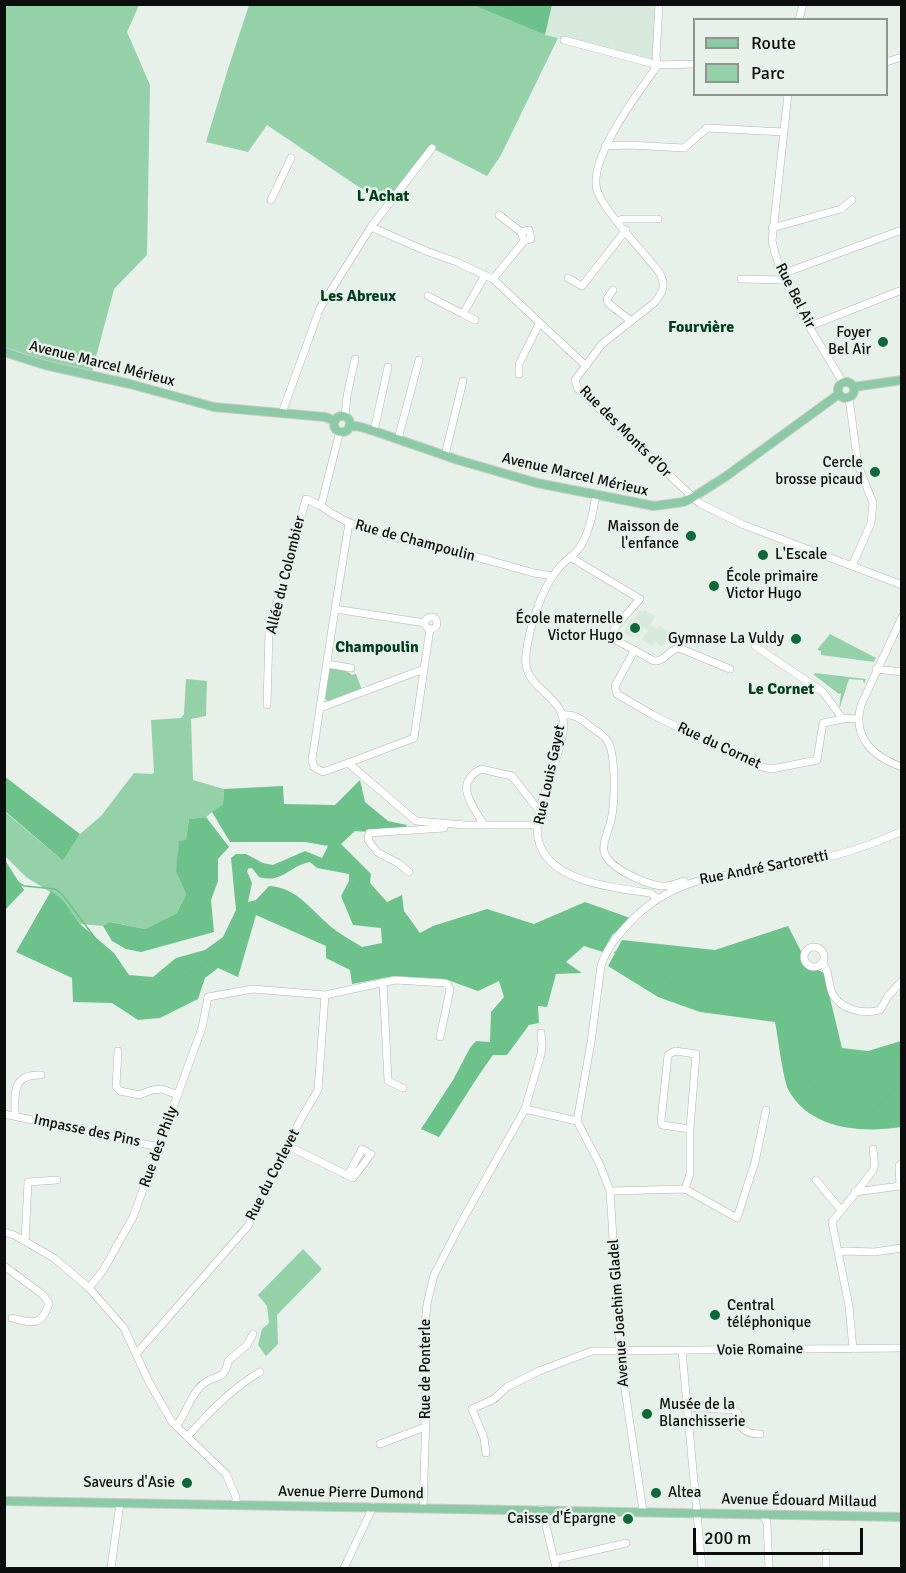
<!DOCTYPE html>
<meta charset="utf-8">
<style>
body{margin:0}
#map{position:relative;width:906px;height:1573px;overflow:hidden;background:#e7f0e9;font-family:Signika,sans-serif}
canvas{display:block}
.frame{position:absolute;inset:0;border:6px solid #0b0e0c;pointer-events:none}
.legend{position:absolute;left:693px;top:18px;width:195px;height:78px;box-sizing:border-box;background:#e7f0e9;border:2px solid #8f9691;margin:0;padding:8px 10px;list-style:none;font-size:18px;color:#0b0e0c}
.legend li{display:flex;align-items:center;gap:12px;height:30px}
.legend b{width:30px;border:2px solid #8f9691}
.scale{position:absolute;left:693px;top:1528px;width:170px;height:27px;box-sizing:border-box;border:3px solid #0b0e0c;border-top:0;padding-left:8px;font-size:18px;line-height:21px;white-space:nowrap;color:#0b0e0c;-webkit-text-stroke:4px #e7f0e9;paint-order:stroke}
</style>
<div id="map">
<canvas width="906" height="1573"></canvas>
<div class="frame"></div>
<ul class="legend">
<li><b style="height:8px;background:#8bcaa5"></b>Route</li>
<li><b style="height:16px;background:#94d1a8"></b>Parc</li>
</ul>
<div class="scale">200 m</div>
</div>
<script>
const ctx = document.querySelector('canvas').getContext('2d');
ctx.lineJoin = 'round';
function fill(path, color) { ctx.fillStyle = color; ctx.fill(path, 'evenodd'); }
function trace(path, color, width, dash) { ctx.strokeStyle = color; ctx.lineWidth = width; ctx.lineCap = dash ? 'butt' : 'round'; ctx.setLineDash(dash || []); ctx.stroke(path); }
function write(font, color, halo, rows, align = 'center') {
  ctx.font = font + ' Signika,sans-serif'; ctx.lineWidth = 5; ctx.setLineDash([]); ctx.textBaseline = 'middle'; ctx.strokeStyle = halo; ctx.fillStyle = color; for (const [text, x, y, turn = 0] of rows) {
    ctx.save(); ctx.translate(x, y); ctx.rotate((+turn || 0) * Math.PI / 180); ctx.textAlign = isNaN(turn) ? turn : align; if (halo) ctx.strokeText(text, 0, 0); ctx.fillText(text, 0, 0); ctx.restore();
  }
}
const built = new Path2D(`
 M552 5H660L658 65 545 35Z
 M639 610 643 612 644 610 655 616 650 625 657 629 659 626 670 633 662 646 655 642 653 646 642 640 648 630 644 627 638 637 634 634 632 637 624 633 627 626 629 627 628 624 631 619 634 620Z`);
const green = new Path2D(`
 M5 5H139L127 32 150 85 147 255 114 289 92 372 36 358 5 349Z
 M249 5H475L545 35 558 38 501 155 487 176 432 148 384 204 267 125 248 152 206 142 228 69Z
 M830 634 876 658 874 662 821 655V651L817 650Z
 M330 668 344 669 352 675 356 674 362 690 329 702 325 699Z
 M815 673 866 679 864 684 863 680 849 679 839 710 841 693 839 694 814 675Z
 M186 679 207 681 206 716 191 719 193 780 224 789 223 804 206 817 189 819 186 841 176 872 186 894 177 913 145 929 111 922 103 926 80 924 63 900 26 877 5 856 4 811 63 861 80 834 101 816 134 773 152 774 154 772 151 720 181 718 184 714Z
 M303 1249 322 1269 277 1315 278 1344 266 1356 258 1345 262 1329 269 1323 267 1306 258 1295Z`);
const forest = new Path2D(`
 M474 5H552L545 35Z
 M4 776 80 834 63 861 5 811Z
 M360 780 365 802 388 821 407 825 401 834 355 831 341 844 371 874 370 883 387 902 402 895 404 911 420 933 433 926 487 909 534 924 585 902 633 919 612 935 603 952 584 946 566 962 582 973 556 974 547 1007 538 1006 539 1023 529 1025 507 1055H493C473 1082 458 1109 439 1137L421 1129 453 1080 470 1048 476 1041 490 1042 491 1012 504 997 499 981 478 991 445 979 394 976 352 984 350 970 326 958V946L256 915 238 977 218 968 205 978 198 999 160 1018 138 1020 112 1003 73 1002 72 978 16 952 51 891 63 900 80 924 114 953 129 975 153 977 176 958 205 950 223 937 236 910 231 858 236 854H246L263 863 273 865 305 851 322 858 328 846 305 842H230L212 812 223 804 224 789 283 786 284 804 335 805ZM310 862 317 868 349 874V881L341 896 353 925 381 928 382 943 362 947C353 941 343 936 334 929 313 913 298 887 269 886L256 900 248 902 252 883 247 871 249 868H252L259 877C282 884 289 866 310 862Z
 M206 817 229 847 218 859V881L211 900 214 932 141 952 126 949 112 941 103 926 110 922 145 929 177 913 186 894 176 872 179 841 186 840 189 819Z
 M5 860 24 890 5 910H4Z
 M788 926 808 965 824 973 842 1048 868 1051 901 1041V1127C862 1133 811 1130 789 1091 783 1081 778 1036 775 1022L700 1012 658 997 608 966 622 940 715 950Z`);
const water = new Path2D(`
 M615 951 662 975 684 990 726 988 751 983 765 985 774 996 778 1016 798 1045 800 1063 810 1083 835 1107 848 1111 869 1112 874 1109 879 1100 901 1084V1086L871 1113 852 1114 833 1108 807 1083 799 1063 796 1045 776 1016 772 997 764 986 751 985 733 990 683 992 660 976 614 953Z`);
const stream = new Path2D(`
 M4 874 24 886 55 889 62 894 111 959 118 975 139 990 166 988 211 959 227 944 236 927 243 895 240 867 244 860 269 869 286 867 300 858 310 859 322 865 349 868 363 867 365 872 345 900 355 920 367 924 404 925 417 940 445 946 458 941H474C482 931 487 927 500 927L502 933 534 942C552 933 573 919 593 930 599 933 603 938 608 942
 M670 984 679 989
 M763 986 773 1002
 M776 1015 797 1049
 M801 1065C813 1090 839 1121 870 1110 875 1108 878 1101 883 1098`);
const minor = new Path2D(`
 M659 4 656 57 658 65C640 90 582 165 599 195 611 219 642 250 659 272 666 284 664 292 654 303L602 344 575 380 578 389 699 503 744 525 902 585
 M799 20 803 4
 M564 40 658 65 694 64
 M886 62 902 57
 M788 94 772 241C782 290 818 339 843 383
 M605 146 630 145 684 148 707 128 784 132
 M271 200 291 158
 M618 221 623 219H658
 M371 227 432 148
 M772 228 841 209 852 200
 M521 232 529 230 531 239 524 241
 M782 274 902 230
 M568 278 582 286 626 230
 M493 279 524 241 521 232 499 215
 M741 279 785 280
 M613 290 607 299 608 303 631 321
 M428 296 463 314 485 275
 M463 314 475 320
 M810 326 902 290
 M519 374V364L539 324
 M849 398 858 465 873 503 871 523 852 566
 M282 413 320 308 371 227 426 251 457 262 493 279 586 366
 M345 417 347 396 355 359
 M340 431 321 506C358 534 408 540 452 551 480 557 507 566 534 573L553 576
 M374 431 388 367
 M398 439 419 360
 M445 455 463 381
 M596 494C593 511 590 532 580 547 575 555 564 561 558 569 541 589 529 629 526 654 521 693 569 692 563 732 560 752 552 770 546 789 541 804 535 822 538 838 546 882 615 888 650 893L657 898
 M570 557 640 599 616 626 612 634 616 640 654 661C665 662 669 649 679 648L730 669
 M335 609 349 523
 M425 623a6 6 0 1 1 12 0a6 6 0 1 1-12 0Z
 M902 617 861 705C852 737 873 757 902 767
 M425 623 335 609 312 760 314 767 323 772 348 763 416 821 465 825H538
 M755 646 823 692 842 718 857 719
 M634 651 615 686 617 694 653 715 757 766 772 769 817 760 823 723 843 719
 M327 664 351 668
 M876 669 902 672
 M267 705 269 632 306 499 321 506
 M320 708 424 669 430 629
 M562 715C574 713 582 720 591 727 597 731 605 736 608 742 616 755 615 805 611 820 609 830 602 842 604 851 607 868 646 884 661 886 669 887 677 883 684 881
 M348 763 414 738 424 669
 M484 825C472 804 453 784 481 769L512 776 540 812
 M409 872 398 863 377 852 368 840 369 833 444 828
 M804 957a10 10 0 1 1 20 0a10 10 0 1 1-20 0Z
 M823 963C829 972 828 980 831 990 837 1009 863 1015 880 1010L888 996 902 981
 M383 982 388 1081 403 1088
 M118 1051 116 1086 120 1091 139 1095 152 1090 162 1089 178 1095
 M525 1109 577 1121
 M4 1114 159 1147
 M15 1116C15 1094 11 1074 41 1075
 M577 1121 591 1042 601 966C607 947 618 935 631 921 681 870 733 877 797 864 834 857 868 847 902 831
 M577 1121 600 1165 610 1191 621 1363 643 1511
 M288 1146 353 1178 371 1154 362 1149 348 1175
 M816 1180 841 1210
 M685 1189 690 1174V1129L696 1054 675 1051 668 1055 661 1121 662 1125 690 1129
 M610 1191 685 1189 737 1218 755 1162 766 1110
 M855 1192 900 1186 899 1166 902 1163
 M4 1232 14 1235 54 1258 89 1288 124 1328 149 1382 172 1422 226 1474 236 1497V1505
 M25 1241 28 1182 57 1180
 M839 1252 846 1251 874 1252 902 1248
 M4 1266 42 1294 49 1303C42 1327 32 1323 12 1318
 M89 1288 104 1269 133 1217 202 1028 208 997 253 989 325 995 395 980 445 983 448 985 450 990 440 1037
 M853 1349 849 1306 832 1222C838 1214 873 1173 874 1168 875 1162 874 1156 873 1149
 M682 1351 702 1568
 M136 1354 248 1226 302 1117 318 1090 325 995
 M687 1407 734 1410 738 1413C739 1429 745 1434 760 1434
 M176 1426C188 1412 188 1398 202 1385 213 1374 225 1382 228 1361L247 1345 253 1334
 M187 1437C208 1413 232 1388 260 1372
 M380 1444 425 1427
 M486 1453 484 1438 472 1409 494 1399 507 1387 539 1371 592 1351 902 1348
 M423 1508 426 1416 424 1334 427 1304 434 1275 462 1221 525 1109 541 1054 542 1045 541 1033
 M542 1509 556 1568
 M763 1514 767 1523 769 1568
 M826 1553V1568
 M554 1560 626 1543
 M111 1568 120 1503
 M344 1568 373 1507`);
const major = new Path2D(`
 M4 352 45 365 130 384 214 407 325 417 335 421
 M838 390a8 8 0 1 1 16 0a8 8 0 1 1-16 0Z
 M854 387 902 380
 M334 424a8 8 0 1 1 16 0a8 8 0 1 1-16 0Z
 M349 427 357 426 374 431 458 460 537 483 654 506 683 502 692 498 725 477 839 394
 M4 1501 902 1517`);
const markers = [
 [883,342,6,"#0e683b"],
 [875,472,6,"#0e683b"],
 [691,536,6,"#0e683b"],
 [763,555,6,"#0e683b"],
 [714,586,6,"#0e683b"],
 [635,628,6,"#0e683b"],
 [796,639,6,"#0e683b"],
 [715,1315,6,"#0e683b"],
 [647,1414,6,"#0e683b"],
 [187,1483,6,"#0e683b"],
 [656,1493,6,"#0e683b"],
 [628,1519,6,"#0e683b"]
];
const streetNames = [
 ["Rue Bel Air",795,296,63],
 ["Avenue Marcel Mérieux",102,364,14],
 ["Rue des Monts d'Or",625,432,45],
 ["Avenue Marcel Mérieux",575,475,13],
 ["Rue de Champoulin",415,541,15],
 ["Allée du Colombier",286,575,-76],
 ["Rue du Cornet",719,746,25],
 ["Rue Louis Gayet",550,775,-78],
 ["Rue André Sartoretti",764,868,-11],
 ["Impasse des Pins",87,1131,12],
 ["Rue des Phily",159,1147,-70],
 ["Rue du Corlevet",273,1175,-63],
 ["Avenue Joachim Gladel",619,1313,-94],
 ["Voie Romaine",760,1350,-1],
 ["Rue de Ponterle",426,1369,-90],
 ["Avenue Pierre Dumond",351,1493,1],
 ["Avenue Édouard Millaud",799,1501,1]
];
const poiNames = [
 ["Foyer",871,333],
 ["Bel Air",871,350],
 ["Cercle",863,463],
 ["brosse picaud",863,480],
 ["Maisson de",679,527],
 ["l'enfance",679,544],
 ["L'Escale",775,555,"left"],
 ["École primaire",726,577,"left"],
 ["Victor Hugo",726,594,"left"],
 ["École maternelle",623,619],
 ["Victor Hugo",623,636],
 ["Gymnase La Vuldy",784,639],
 ["Central",727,1306,"left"],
 ["téléphonique",727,1323,"left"],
 ["Musée de la",659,1405,"left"],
 ["Blanchisserie",659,1422,"left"],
 ["Saveurs d'Asie",175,1483],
 ["Altea",668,1493,"left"],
 ["Caisse d'Épargne",616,1519]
];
const neighbourhoodNames = [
 ["L'Achat",383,197],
 ["Les Abreux",358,297],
 ["Fourvière",701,328],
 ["Champoulin",377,648],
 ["Le Cornet",781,690]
];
fill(built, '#d7e8dc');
fill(green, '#94d1a8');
fill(forest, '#6dc28c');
fill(water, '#6cc18b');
trace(stream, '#6cc18b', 1.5);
trace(minor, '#aeb7b0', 8);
trace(major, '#c9caca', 10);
trace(minor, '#fff', 7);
trace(major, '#8bcaa5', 8);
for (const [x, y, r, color] of markers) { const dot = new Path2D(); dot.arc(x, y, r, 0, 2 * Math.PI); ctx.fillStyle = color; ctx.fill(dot); trace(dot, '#e7f0e9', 2); }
write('15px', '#0b0e0c', '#e7f0e9', streetNames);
write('15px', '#0b0e0c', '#e7f0e9', poiNames, 'right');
write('bold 16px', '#003d1f', '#e7f0e9', neighbourhoodNames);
</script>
